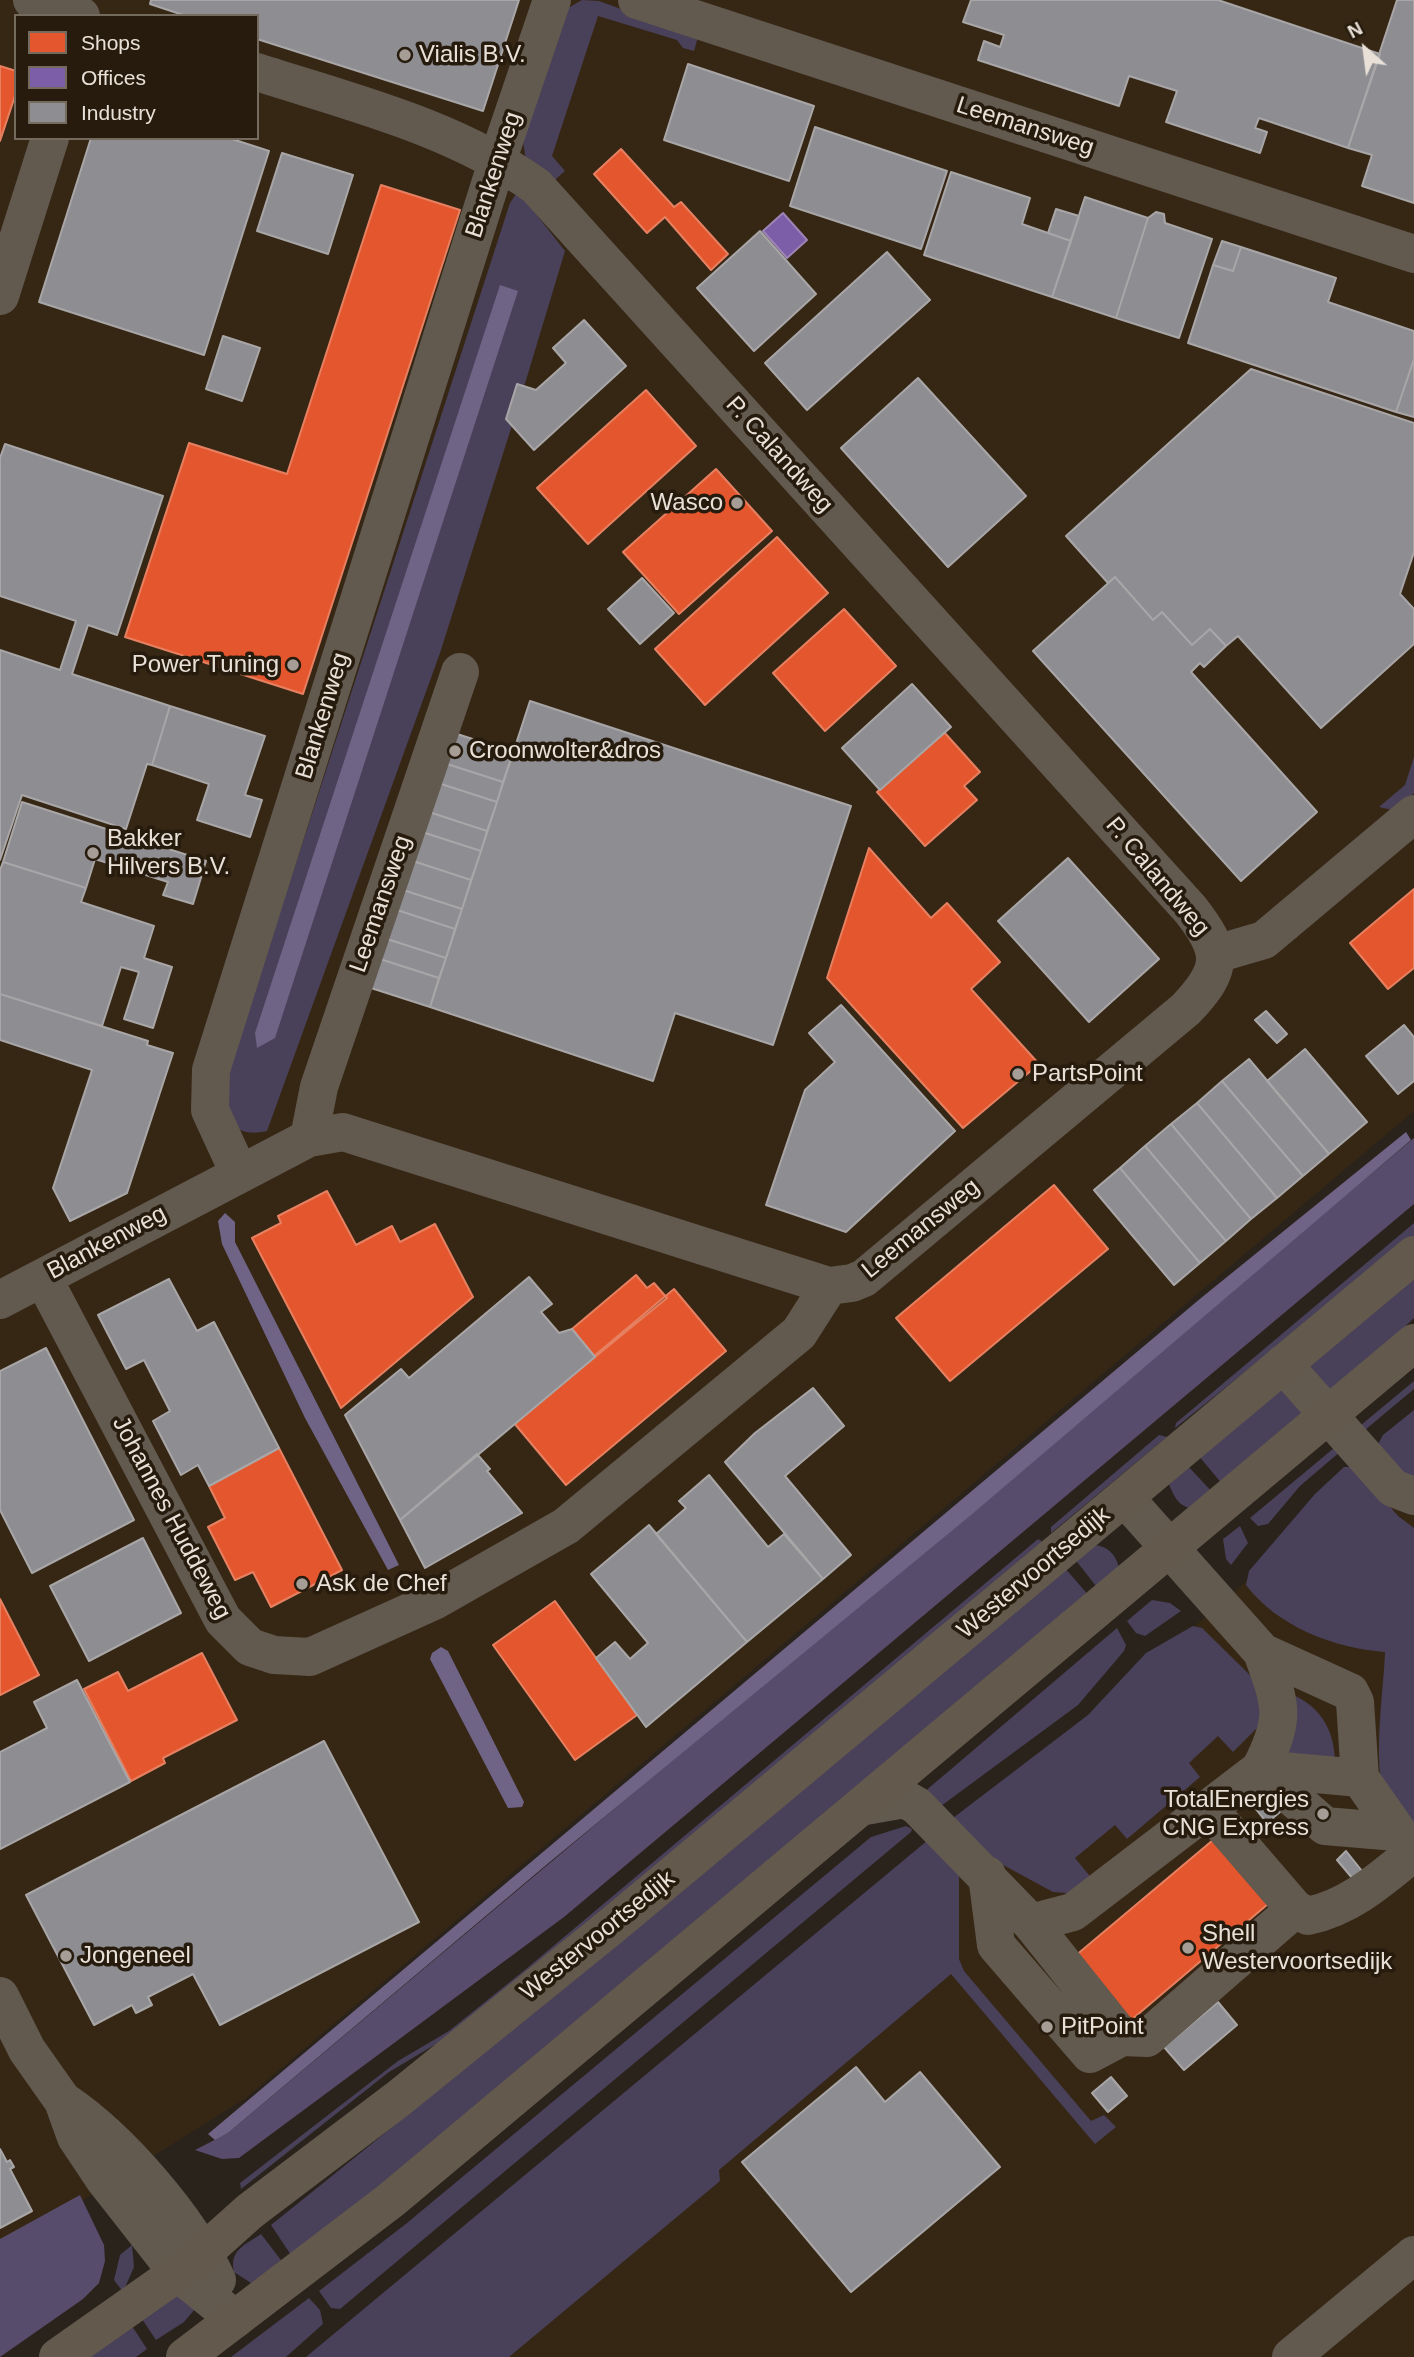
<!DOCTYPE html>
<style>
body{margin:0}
#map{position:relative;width:1414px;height:2357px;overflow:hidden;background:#2a231c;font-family:Helvetica,sans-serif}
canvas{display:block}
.legend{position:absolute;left:14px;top:14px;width:245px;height:126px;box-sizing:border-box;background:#261b0d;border:2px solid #746a5e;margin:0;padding:9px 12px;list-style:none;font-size:21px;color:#e9e1d8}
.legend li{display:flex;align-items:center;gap:14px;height:35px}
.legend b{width:35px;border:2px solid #746a5e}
.north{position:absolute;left:1330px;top:14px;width:70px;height:70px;-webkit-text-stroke:5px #261b0d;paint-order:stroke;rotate:332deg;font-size:19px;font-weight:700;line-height:28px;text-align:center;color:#e9e1d8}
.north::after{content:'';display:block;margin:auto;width:24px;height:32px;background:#e9e1d8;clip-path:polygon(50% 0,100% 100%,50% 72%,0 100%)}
</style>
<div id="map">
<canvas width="1414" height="2357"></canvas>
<ul class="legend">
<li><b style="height:19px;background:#e4572e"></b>Shops</li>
<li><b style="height:19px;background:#7b5ea7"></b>Offices</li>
<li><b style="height:19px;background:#8d8d92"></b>Industry</li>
</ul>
<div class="north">N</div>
</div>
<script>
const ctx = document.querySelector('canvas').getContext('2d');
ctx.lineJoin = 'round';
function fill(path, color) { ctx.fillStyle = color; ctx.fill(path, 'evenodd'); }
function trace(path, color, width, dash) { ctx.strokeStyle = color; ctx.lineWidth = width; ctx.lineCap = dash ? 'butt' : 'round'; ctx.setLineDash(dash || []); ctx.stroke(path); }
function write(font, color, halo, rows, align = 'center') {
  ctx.font = font + ' Helvetica,sans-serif'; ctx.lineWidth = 7; ctx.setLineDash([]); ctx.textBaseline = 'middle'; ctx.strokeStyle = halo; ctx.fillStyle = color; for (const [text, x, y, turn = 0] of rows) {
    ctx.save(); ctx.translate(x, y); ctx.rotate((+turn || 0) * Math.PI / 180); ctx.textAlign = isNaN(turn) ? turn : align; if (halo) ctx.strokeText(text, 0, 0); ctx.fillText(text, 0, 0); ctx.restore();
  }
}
const built = new Path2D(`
 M0 0H1414V1111L246 2098 0 2252ZM16 16H257V138H16Z
 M1414 1435V2357H312L1078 1728Z`);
const green = new Path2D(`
 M582 0 599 1 698 37 694 51 683 48 677 40 598 16 552 156 565 171 549 185 526 161 523 141 568 8Z
 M518 191 565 251 520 400 508 410 514 419 440 653 267 1131C222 1141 226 1104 228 1073L510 203Z
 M1414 757V793L1397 811 1379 807 1405 785Z
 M1414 1223V1237L1175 1428 1176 1423Z
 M1414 1274V1318L1333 1394 1305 1365Z
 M1414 1381V1389L1365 1430 1361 1425Z
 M1282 1385 1307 1415 1223 1485 1198 1455Z
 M1414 1410V1478L1394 1471 1377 1446 1383 1435Z
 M1159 1435 1167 1437 1051 1533V1527Z
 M1334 1448 1341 1451 1300 1486 1268 1524 1258 1526 1250 1518Z
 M1187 1465 1214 1494 1194 1509C1179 1507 1174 1497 1169 1484Z
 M1344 1467H1356L1398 1516 1414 1528V1835C1406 1824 1393 1812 1387 1800 1371 1769 1384 1689 1385 1652 1334 1648 1278 1627 1246 1585L1249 1571 1315 1494Z
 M1240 1526 1248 1543 1231 1565 1226 1559 1223 1539Z
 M1038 1539 1043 1542 468 2025 389 2072 241 2189 240 2183 398 2061 449 2031 526 1969Z
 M1094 1545C1108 1546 1116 1555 1119 1568L1099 1590 1074 1558Z
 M1064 1567 1090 1597 293 2258 271 2225C539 2011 800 1786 1064 1567Z
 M1152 1600 1170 1603 1181 1611 1145 1636 1136 1633 1127 1621Z
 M1193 1626 1202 1628 1256 1681 1262 1723 1233 1752 1218 1736 1189 1763 1200 1777 1127 1839 1115 1825 1075 1858 1093 1880 1067 1893 1053 1892 983 1854 953 1818 1088 1715 1146 1653Z
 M1117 1628 1126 1645 1124 1651 1078 1705 941 1806 923 1793Z
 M1293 1695C1322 1708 1334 1731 1335 1761L1290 1762 1284 1748Z
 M906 1826 912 1829 911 1832 340 2309 331 2308 319 2291 407 2223 871 1837Z
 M928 1840 959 1870V1959L964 1971 1091 2121 1104 2115 1116 2127 1095 2144 951 1974 719 2170 720 2181 509 2357H306Z
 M261 2234 284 2264 251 2283 234 2272C229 2250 245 2245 261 2234Z
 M132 2245 134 2267 123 2292 114 2280 120 2255Z
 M181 2293 195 2309 184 2322 156 2340 142 2319Z
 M309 2298 320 2310 323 2324 286 2357H231Z
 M132 2326 147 2349 136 2357H90Z`);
const forest = new Path2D(`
 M1414 1138V1204L564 1917 239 2158 222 2159 195 2150 228 2133Z
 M80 2195 104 2245 105 2261 99 2283 83 2299 0 2357V2239Z`);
const water = new Path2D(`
 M500 285 518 291 275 1038 257 1048 255 1033Z
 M1406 1132 1411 1140 971 1515 551 1861 228 2133 215 2140 208 2134 1201 1298Z
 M225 1213 235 1222V1242L399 1565 388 1570 305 1418 222 1244 218 1221Z
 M441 1647 448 1651 524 1802 522 1807 508 1808 430 1659 432 1653Z`);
const shops = new Path2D(`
 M0 66 16 71V93L0 141Z
 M621 149 674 207 681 202 728 254 711 270 665 217 647 233 594 174Z
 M381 185 460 210 303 694 125 637 189 443 287 474Z
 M646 390 696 446 588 544 537 488Z
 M716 469 772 531 679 614 623 552Z
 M777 537 828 593 705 705 655 649Z
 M844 609 896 666 825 731 773 673Z
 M944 732 980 772 964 786 977 800 925 846 877 792Z
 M869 848 931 918 947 903 1000 962 971 989 1039 1064 963 1128 827 978Z
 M1414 889V968L1388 989 1350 943Z
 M1054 1185 1108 1249 950 1381 896 1318Z
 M327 1191 356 1245 392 1226 400 1242 435 1224 473 1297 341 1408 252 1238 281 1223 278 1216Z
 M636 1275 647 1288 654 1283 667 1298 595 1357 572 1329Z
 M674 1289 726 1351 566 1485 514 1423Z
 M279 1448 342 1570 271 1607 253 1572 235 1580 208 1527 225 1518 209 1486Z
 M0 1599 39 1675 0 1695Z
 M555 1601 637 1715 575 1760 493 1645Z
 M202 1653 237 1720 163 1758 165 1763 131 1781 84 1689 118 1672 128 1691Z
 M1213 1840 1268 1904 1123 2027 1068 1962Z`);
const offices = new Path2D(`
 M783 213 807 240 787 258 763 231Z`);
const industry = new Path2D(`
 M151 0H519L483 111 257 39V16H186L150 4Z
 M971 0H1218L1380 54 1348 148 1259 118 1255 128 1267 132 1260 153 1166 122 1177 91 1129 76 1119 106 978 60 984 41 1000 47 1004 35 963 22Z
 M1397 0H1414V203L1362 186 1372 155 1348 148Z
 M688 64 814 106 789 181 664 140Z
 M815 127 947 171 921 249 790 206Z
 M91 138H229L269 151 204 355 39 302Z
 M282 153 353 175 328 254 257 231Z
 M951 172 1030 198 1022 224 1071 241 1052 297 924 255Z
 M1085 197 1148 218 1116 318 1052 297Z
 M1056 209 1079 216 1071 241 1048 233Z
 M1156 212 1164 214 1165 223 1212 239 1179 338 1116 318 1148 218Z
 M760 231 816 294 754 351 697 288Z
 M1222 241 1241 247 1233 271 1213 265Z
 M1241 247 1336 278 1328 302 1414 331V359L1396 412 1188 343 1213 265 1233 271Z
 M887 252 930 300 807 410 765 363Z
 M584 320 626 366 534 450 506 419 517 384 536 390 566 363 553 348Z
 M223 336 260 348 242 401 206 389Z
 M1414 359V417L1396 412Z
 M1251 369 1414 423V552L1400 594 1414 609V644L1321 728 1238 636 1226 646 1210 629 1192 645 1162 612 1153 620 1115 577 1108 583 1066 536Z
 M918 378 1026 496 948 567 841 448Z
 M5 444 163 496 117 635 88 625 72 674 170 706 152 765 147 764 126 829 22 795 0 860V650L60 670 76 621 0 596V458Z
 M1115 577 1153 620 1162 612 1192 645 1210 629 1226 646 1204 667 1200 663 1191 672 1317 812 1241 881 1033 651Z
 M642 578 674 613 640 644 608 609Z
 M912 684 951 727 880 790 842 748Z
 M530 701 851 806 773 1045 675 1013 653 1081 430 1007Z
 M170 706 265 736 245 795 262 800 250 837 197 820 209 784 152 765Z
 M454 733 513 752 503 782 444 763Z
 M444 763 503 782 497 802 438 783Z
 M438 783 497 802 487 831 429 812Z
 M22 802 206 861 193 904 163 895 168 882 95 859 86 888 3 862Z
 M429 812 487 831 481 851 422 832Z
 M422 832 481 851 471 880 413 861Z
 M1068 858 1159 959 1089 1022 998 921Z
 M413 861 471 880 462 909 403 890Z
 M3 862 86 888 81 902 154 926 144 958 172 967 153 1028 124 1019 139 972 121 967 102 1026 0 994V870Z
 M403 890 462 909 455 929 397 910Z
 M397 910 455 929 446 958 387 939Z
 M387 939 446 958 439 978 380 959Z
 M380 959 439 978 430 1007 371 988Z
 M0 994 148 1041 147 1045 173 1053 127 1193 70 1221 53 1188 92 1070 0 1040Z
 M841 1005 955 1131 846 1232 766 1205 805 1090 835 1062 809 1033Z
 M1266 1011 1287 1034 1277 1043 1255 1020Z
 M1404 1025 1414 1037V1081L1398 1094 1366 1056Z
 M1305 1049 1367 1122 1329 1154 1267 1081Z
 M1249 1059 1329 1154 1303 1176 1222 1081Z
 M1222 1081 1303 1176 1277 1198 1197 1103Z
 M1197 1103 1277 1198 1251 1219 1171 1124Z
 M1171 1124 1251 1219 1226 1241 1145 1146Z
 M1145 1146 1226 1241 1200 1263 1120 1168Z
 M1120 1168 1200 1263 1174 1285 1094 1190Z
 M529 1277 552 1304 541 1312 559 1333 572 1329 595 1357 400 1520 345 1415 401 1369 409 1378Z
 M169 1279 197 1331 214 1322 279 1448 209 1486 198 1465 181 1475 153 1421 170 1411 144 1360 126 1369 98 1315Z
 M46 1348 134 1520 32 1573 0 1510V1371Z
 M813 1388 844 1426 785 1476 851 1555 823 1579 725 1462 755 1433Z
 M477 1454 490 1469 487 1471 522 1513 425 1568 400 1520Z
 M709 1475 768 1547 784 1534 823 1579 747 1642 656 1534 686 1508 679 1501Z
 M649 1525 747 1642 646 1727 596 1658 615 1642 630 1659 648 1643 591 1574Z
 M143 1538 181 1613 89 1661 50 1586Z
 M77 1680 130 1782 0 1849V1752L47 1728 34 1702Z
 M324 1741 419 1922 220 2025 193 1974 148 1997 152 2005 136 2013 132 2005 94 2025 26 1895Z
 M1270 1787 1287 1806 1267 1823 1251 1803Z
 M1346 1851 1362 1871 1353 1879 1337 1860Z
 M1218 2002 1237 2025 1184 2070 1164 2047Z
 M856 2067 885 2102 920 2072 1000 2167 851 2292 742 2162Z
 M1111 2077 1127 2096 1108 2112 1092 2093Z
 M0 2149 7 2162 10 2160 14 2167 10 2169 32 2211 0 2228Z`);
const minor = new Path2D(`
 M32 0 81 16
 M637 0 1414 254
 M0 296 50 138
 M1216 954 1264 940 1414 814
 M309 1138 319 1087 460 672
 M239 1173 210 1110 211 1070 498 159 552 0
 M43 1278 223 1620 250 1647 274 1655 310 1657 434 1601 566 1526 799 1333 829 1286
 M0 1300 309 1138 343 1132 829 1286 852 1283 864 1278 1186 1009C1224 969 1224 952 1190 909L536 186C453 127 353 103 257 72
 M1283 1364 1393 1488 1414 1496
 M1125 1498 1262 1652 1350 1692 1355 1702 1360 1778 1414 1855
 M1260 1769 1325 1826 1396 1832
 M1260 1769 1360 1778
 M865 1806 905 1799 917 1806 1031 1923 1122 2037 1147 2038 1295 1909
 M1208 1808 1295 1909 1308 1916C1350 1907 1380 1880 1413 1853
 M987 1875 996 1945 1090 2054 1122 2037
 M1031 1923 1073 1912 1260 1769C1287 1717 1281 1705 1262 1652
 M0 1996 27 2050 63 2101 76 2137 104 2179 177 2272 235 2319
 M65 2102C121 2140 189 2219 217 2280
 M1291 2357 1414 2255`);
const major = new Path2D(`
 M58 2357 193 2262 250 2211 398 2099 614 1924 1414 1255
 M185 2357 391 2200 1414 1343`);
const markers = [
 [405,55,7,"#a69e96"],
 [737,503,7,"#a69e96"],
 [293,665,7,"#a69e96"],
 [455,751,7,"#a69e96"],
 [93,853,7,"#a69e96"],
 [1018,1074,7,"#a69e96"],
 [302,1584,7,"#a69e96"],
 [1323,1814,7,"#a69e96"],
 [1188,1948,7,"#a69e96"],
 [66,1956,7,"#a69e96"],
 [1047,2027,7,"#a69e96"]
];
const poiNames = [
 ["Vialis B.V.",419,55],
 ["Wasco",723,503,"right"],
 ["Power Tuning",279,665,"right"],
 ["Croonwolter&dros",469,751],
 ["Bakker",107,839],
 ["Hilvers B.V.",107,867],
 ["PartsPoint",1032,1074],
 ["Ask de Chef",316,1584],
 ["TotalEnergies",1309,1800,"right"],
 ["CNG Express",1309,1828,"right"],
 ["Shell",1202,1934],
 ["Westervoortsedijk",1202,1962],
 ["Jongeneel",80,1956],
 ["PitPoint",1061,2027]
];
const streetNames = [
 ["Leemansweg",1025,127,18],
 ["Blankenweg",494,175,-72],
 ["P. Calandweg",779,455,48],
 ["Blankenweg",323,716,-73],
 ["P. Calandweg",1157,877,50],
 ["Leemansweg",381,904,-71],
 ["Leemansweg",921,1229,-39],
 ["Blankenweg",107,1243,-28],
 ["Johannes Huddeweg",171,1518,62],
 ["Westervoortsedijk",1034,1573,-40],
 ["Westervoortsedijk",598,1936,-39]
];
fill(built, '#362715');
fill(green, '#494059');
fill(forest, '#574c6c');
fill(water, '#6f6486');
fill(shops, '#e4572e');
trace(shops, '#e68061', 2);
fill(offices, '#7b5ea7');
trace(offices, '#9c85b6', 2);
fill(industry, '#8d8d92');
trace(industry, '#a9a6a7', 2);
trace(minor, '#62594f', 38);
trace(major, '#63594c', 38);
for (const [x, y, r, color] of markers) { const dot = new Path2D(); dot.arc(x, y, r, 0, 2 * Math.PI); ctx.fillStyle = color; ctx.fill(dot); trace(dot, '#261b0d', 2.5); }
write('24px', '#e9e1d8', '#261b0d', poiNames, 'left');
write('24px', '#e9e1d8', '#261b0d', streetNames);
</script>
